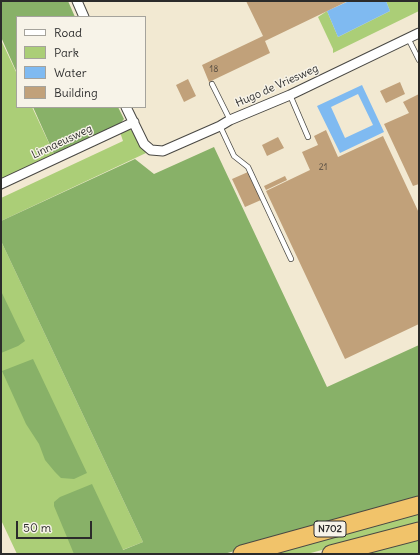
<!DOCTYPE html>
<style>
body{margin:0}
#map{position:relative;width:420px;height:555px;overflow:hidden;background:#f2e9d2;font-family:Delius,sans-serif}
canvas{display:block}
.frame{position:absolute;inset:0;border:2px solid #2b2b2b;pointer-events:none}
.legend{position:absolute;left:16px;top:16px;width:130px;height:92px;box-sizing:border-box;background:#f7f3e8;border:1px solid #a5a39c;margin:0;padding:5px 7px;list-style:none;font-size:12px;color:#2b2b2b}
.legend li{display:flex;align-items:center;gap:8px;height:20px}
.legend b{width:20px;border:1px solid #a5a39c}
.scale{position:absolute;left:16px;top:521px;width:76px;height:18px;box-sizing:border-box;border:2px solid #2b2b2b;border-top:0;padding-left:5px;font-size:12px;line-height:14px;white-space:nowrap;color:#2b2b2b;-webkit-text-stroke:3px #f7f3e8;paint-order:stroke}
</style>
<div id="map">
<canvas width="420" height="555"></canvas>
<div class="frame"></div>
<ul class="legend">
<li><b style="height:5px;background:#fff"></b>Road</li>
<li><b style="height:11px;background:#abce77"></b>Park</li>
<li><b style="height:11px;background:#7fbaf1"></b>Water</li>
<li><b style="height:11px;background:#c1a17a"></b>Building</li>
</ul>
<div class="scale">50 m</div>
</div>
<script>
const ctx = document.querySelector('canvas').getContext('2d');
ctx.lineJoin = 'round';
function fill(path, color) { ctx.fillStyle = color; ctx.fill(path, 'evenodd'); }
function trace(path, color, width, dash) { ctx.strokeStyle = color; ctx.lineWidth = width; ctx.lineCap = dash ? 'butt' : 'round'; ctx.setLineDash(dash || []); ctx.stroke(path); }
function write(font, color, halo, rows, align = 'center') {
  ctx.font = font + ' Delius,sans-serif'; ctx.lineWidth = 3; ctx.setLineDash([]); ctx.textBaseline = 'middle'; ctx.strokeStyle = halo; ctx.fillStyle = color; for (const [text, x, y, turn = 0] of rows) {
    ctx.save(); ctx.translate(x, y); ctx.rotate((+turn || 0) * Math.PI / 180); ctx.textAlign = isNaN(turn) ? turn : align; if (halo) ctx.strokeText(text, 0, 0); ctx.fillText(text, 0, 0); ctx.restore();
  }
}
const green = new Path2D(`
 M386 1H419V11L333 53V49L318 17 327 11 338 37 390 11Z
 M1 40 17 74V107H32L54 154 1 179Z
 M129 129 134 132 146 153 1 221V198L123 141 120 132Z
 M1 241 143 542 112 554H17L1 520Z
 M419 510V524L307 554H259Z
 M419 538V554H359Z`);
const forest = new Path2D(`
 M1 1H68L75 17H17V73L1 37Z
 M33 107H118L124 119 119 125 54 154Z
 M214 147 327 387 419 345V498L224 554H74L54 506V502L60 497 92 484 123 550 143 542 1 241V221L135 159 154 174Z
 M1 291 25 341 18 346 1 353Z
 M33 359 87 473 74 479 61 478 55 472 45 460 39 444 26 424 2 371Z`);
const water = new Path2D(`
 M349 1H386L390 11 338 37 327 11Z
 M362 85 384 132 340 153 317 106ZM358 94 373 125 345 138 331 107Z`);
const building = new Path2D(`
 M246 1H348L265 41 270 53 209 82 202 65 263 36Z
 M188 79 196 96 184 102 176 85Z
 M400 82 405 94 386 103 380 91Z
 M419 94V184L413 186 384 124 409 113 403 102Z
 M326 130 338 157 383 136 419 213V324L345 359 266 191 310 170 302 152 318 145 314 136Z
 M278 137 284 148 267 156 262 145Z
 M248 172 261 200 245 207 232 179Z
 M285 176 287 180 266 190 264 186Z`);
const lane = new Path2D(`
 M408 38 419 60
 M212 84 230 120
 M290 95 308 137
 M220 126 234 156 248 167 291 259`);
const street = new Path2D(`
 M77 1 84 17
 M126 107 144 144 151 150 163 151 220 126 230 120 290 95 419 33
 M1 184 134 122`);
const highway = new Path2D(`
 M242 554 419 505
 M331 554 419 531`);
const numberNames = [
 ["18",214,69],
 ["21",323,167]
];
const shields = [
 [330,529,32]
];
const shieldNames = [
 ["N702",330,529]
];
const streetNames = [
 ["Hugo de Vriesweg",277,86,-24],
 ["Linnaeusweg",62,142,-25]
];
fill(green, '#abce77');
fill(forest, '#88b168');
fill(water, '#7fbaf1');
fill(building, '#c1a17a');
trace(lane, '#494844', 6);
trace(street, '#494844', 11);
trace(highway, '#494844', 19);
trace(lane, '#fff', 4.5);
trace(street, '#fff', 9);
trace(highway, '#f1c36a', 17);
write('9px', '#50483f', null, numberNames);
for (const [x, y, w] of shields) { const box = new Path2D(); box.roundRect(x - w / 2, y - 8, w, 16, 3); ctx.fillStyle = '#f7f3e8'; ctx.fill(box); trace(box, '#2b2b2b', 1); }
write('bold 10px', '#2b2b2b', null, shieldNames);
write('11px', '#2b2b2b', '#f7f3e8', streetNames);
</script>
